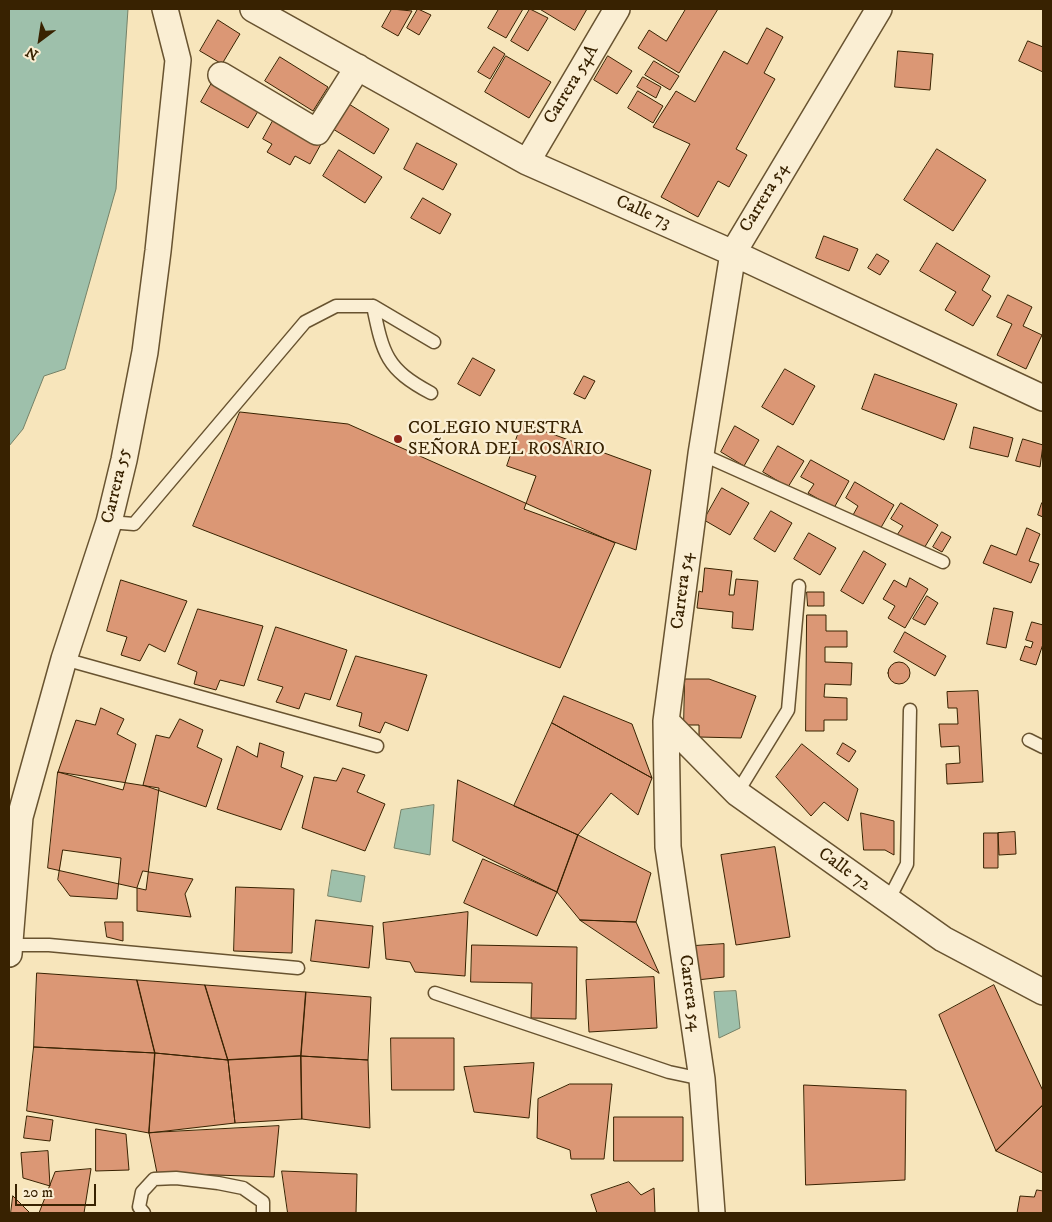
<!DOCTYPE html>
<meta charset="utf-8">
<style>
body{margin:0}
#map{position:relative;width:1052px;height:1222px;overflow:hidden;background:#f7e5bb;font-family:"IM FELL DW Pica",serif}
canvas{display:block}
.frame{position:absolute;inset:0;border:10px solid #382201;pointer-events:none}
.north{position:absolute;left:15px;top:15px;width:50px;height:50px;-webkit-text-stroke:4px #faeed3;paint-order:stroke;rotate:211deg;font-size:14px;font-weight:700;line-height:20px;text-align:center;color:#382201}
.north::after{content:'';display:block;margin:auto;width:18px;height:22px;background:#382201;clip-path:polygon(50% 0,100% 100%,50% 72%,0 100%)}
.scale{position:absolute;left:15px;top:1184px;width:81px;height:22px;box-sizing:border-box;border:2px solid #382201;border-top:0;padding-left:6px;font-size:15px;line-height:18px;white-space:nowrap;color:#382201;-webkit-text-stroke:4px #faeed3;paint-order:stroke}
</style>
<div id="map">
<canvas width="1052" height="1222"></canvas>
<div class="frame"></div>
<div class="north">N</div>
<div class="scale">20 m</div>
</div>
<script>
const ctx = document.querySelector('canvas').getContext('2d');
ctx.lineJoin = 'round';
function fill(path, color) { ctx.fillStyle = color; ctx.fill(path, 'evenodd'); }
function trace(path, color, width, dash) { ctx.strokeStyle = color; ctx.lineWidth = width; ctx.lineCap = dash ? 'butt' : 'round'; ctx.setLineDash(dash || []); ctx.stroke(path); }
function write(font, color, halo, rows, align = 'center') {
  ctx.font = font + ' "IM FELL DW Pica",serif'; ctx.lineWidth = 4.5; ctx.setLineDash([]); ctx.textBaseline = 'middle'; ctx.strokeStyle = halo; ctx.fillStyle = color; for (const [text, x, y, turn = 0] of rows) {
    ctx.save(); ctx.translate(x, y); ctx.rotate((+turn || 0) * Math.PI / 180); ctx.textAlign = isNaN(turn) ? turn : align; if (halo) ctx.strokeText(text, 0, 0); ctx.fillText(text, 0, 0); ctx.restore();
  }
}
const water = new Path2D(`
 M9 9H128L116 189 65 369 44 376 23 429 9 446Z
 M434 805 430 855 394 848 401 810Z
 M332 870 365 876 361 902 328 896Z
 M736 991 740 1028 719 1038 714 992Z`);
const building = new Path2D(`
 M392 9 412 11 398 36 382 27Z
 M418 9 431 15 419 35 407 28Z
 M499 9H523L506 38 488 28Z
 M530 9 548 18 528 51 511 41Z
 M540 9H587L575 30Z
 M686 9H718L679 73 638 48 649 30 666 41Z
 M218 20 240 34 222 64 200 51Z
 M767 28 783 37 764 73 775 79 736 149 747 155 729 187 718 181 698 217 661 197 690 144 653 127 676 91 695 102 724 51 747 64Z
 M1028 41 1043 47V72L1019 61Z
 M494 47 505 54 490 79 478 72Z
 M898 51 933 54 930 90 895 87Z
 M506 56 551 82 529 118 485 92Z
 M608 56 632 71 617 94 594 80Z
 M280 57 328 87 313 111 265 81Z
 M654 61 679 76 670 90 645 75Z
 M643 77 661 87 656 98 637 87Z
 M213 81 260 108 248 128 201 102Z
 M638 91 663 106 653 123 628 108Z
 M344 101 389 129 374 154 328 126Z
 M274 119 321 144 310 164 295 156 290 165 267 152 272 144 263 139Z
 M417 143 457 164 443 190 404 169Z
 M937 149 986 180 953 231 904 200Z
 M339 150 382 177 365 203 323 176Z
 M423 198 451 214 440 234 411 218Z
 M824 236 858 249 849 271 816 258Z
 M937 243 990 276 982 290 991 296 973 326 945 310 956 292 920 271Z
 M877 254 889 261 880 275 868 268Z
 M1008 295 1032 307 1023 326 1042 335 1026 369 997 355 1012 324 997 317Z
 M473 358 495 370 480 396 458 384Z
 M785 369 815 386 793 425 762 407Z
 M875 374 957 404 944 440 862 409Z
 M584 376 595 381 585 399 574 394Z
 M240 412 348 424 615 543 560 668 193 526Z
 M522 423 651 470 636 550 524 509 536 476 507 466Z
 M735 426 759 440 744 466 721 452Z
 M974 427 1013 438 1008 457 970 448Z
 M1023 439 1043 445 1040 467 1016 461Z
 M778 446 804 461 788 487 763 472Z
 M811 460 849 481 834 508 808 493 814 484 801 477Z
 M855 482 894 505 879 531 853 515 858 506 846 498Z
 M722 488 749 503 730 535 704 520Z
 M901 503 938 525 923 550 897 535 903 526 891 519Z
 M1042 503 1043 504V517L1038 515Z
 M771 511 792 523 775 552 754 539Z
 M1027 528 1040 534 1029 561 1039 564 1031 583 983 563 991 545 1016 555Z
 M942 532 951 537 942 552 933 547Z
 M809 533 836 548 820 575 794 559Z
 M864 551 886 564 863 604 841 591Z
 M705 568 732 571 729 595H734L736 579 758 581 753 630 732 628 733 612 697 608 699 591 702 592Z
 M910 578 928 589 905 628 888 618 895 606 883 599 894 580 906 587Z
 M121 580 187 601 165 652 149 644 140 661 121 655 127 637 107 631Z
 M807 592H824V606H808Z
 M927 596 938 603 925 625 913 619Z
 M994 608 1013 612 1006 648 987 644Z
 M198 609 263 626 244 686 220 680 216 690 194 684 197 672 178 664Z
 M807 615H826V631H847V647H825V662L852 663 851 685 825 684 824 697 847 698V720H824V731H806Z
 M1032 622 1043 625V644L1036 665 1020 660 1025 646 1031 648 1033 642 1026 640Z
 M276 627 347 650 330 700 305 693 299 709 276 702 283 687 258 680Z
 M905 632 946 656 935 676 894 652Z
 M356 656 427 675 408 731 385 722 380 733 359 726 362 713 337 706Z
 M888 673a11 11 0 1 1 22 0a11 11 0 1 1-22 0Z
 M685 679H709L756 696 741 738 699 737V725H684Z
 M978 691 983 782 947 784 946 764 960 763 959 746 941 747 939 724H958L957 708H948L947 692Z
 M564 696 632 724 652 778 552 723Z
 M101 708 124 719 117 734 136 744 123 790 58 772 76 720 95 725Z
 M180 719 203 730 197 747 222 759 206 807 143 785 156 735 169 738Z
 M552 723 652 778 638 815 611 793 578 835 514 806Z
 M260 743 284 752 281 767 303 776 281 830 217 809 237 746 257 757Z
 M843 743 856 751 849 762 837 754Z
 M802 744 858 789 848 821 824 802 811 816 776 777Z
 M343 768 365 775 357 792 385 804 365 851 302 828 314 777 336 781Z
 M58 772 159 788 146 890 48 868Z
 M458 780 578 835 557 892 453 841Z
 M861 813 894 821V855L885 850H864Z
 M1015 832 1016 854 999 855 998 833Z
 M984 833H998V868H984Z
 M578 835 651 873 636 922 580 920 557 892Z
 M775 847 790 937 736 945 721 855Z
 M63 850 121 858 117 899 70 896 58 880Z
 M483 859 557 892 537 936 464 903Z
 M143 871 193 879 185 894 191 917 137 911V888Z
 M236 887 294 889 292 953 234 951Z
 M468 912 465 976 415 972 410 962 386 959 383 923Z
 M316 920 373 926 369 968 311 961Z
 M580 920 636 922 659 973Z
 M105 922H123V941L107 937Z
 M724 944V977L697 980 694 946Z
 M472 945 577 947 576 1019 531 1018 532 983 471 982Z
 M37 973 137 980 155 1053 34 1047Z
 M654 977 657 1028 589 1032 586 980Z
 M137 980 205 985 228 1060 155 1053Z
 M205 985 306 992 301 1056 228 1060Z
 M994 985 1043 1091V1105L996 1151 939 1015Z
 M306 992 371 997 368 1060 301 1056Z
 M391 1038H454V1090H392Z
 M34 1047 155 1053 149 1133 27 1111Z
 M155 1053 228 1060 235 1123 149 1133Z
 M301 1056 368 1060 370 1128 302 1119Z
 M301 1056 302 1119 235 1123 228 1060Z
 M534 1063 529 1118 474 1112 464 1067Z
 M570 1084H612L604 1159H571L570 1150 537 1138 538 1099Z
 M804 1085 906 1090 905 1180 806 1185Z
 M1043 1105V1173L996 1151Z
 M27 1116 53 1120 50 1141 24 1138Z
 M614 1117H683V1161H614Z
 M279 1126 274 1177 157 1173 149 1133Z
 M96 1129 126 1134 129 1170 96 1171Z
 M48 1151 50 1186 23 1178 21 1153Z
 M91 1169 84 1213H39L55 1172Z
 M282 1171 357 1174 356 1213H288Z
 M629 1182 641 1195 654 1188 655 1213H597L591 1195Z
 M1037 1190 1043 1191V1213H1017L1020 1196 1034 1197Z
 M13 1196 30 1213H11Z`);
const lane = new Path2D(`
 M373 306C383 354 386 369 431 393
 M701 454 943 562
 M109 522 134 524 305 322 336 306H373L434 342
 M64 659 377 746
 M1029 740 1043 747
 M737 793 788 710 799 586
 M888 901 907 864 910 710
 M10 945H49L298 968
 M435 993 669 1072 702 1079
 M144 1213 139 1207 142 1192 154 1179 176 1178 218 1183 243 1188 263 1202V1213`);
const street = new Path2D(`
 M253 9 527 162 733 253 1043 398
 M221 75 317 132 358 67
 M527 162 617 9
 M666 721 737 793 943 939 1043 992
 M9 954 20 817 64 659 109 522 124 460 145 352 158 251 178 60 165 9
 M712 1213 702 1079 668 847 666 721 701 454 733 253 879 9`);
const markers = [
 [398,439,5,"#8f2418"]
];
const streetNames = [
 ["Carrera 54A",572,85,-59],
 ["Carrera 54",765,198,-59],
 ["Calle 73",643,213,24],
 ["Carrera 55",117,486,-77],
 ["Carrera 54",683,591,-83],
 ["Calle 72",844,870,36],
 ["Carrera 54",689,993,82]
];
const poiNames = [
 ["COLEGIO NUESTRA",408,429],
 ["SEÑORA DEL ROSARIO",408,450]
];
fill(water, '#9ec0ab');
trace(water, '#758167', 1);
fill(building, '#db9775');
trace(building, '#382201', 1);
trace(lane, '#685330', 15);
trace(street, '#685330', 28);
trace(lane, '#faeed3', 12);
trace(street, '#faeed3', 25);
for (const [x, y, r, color] of markers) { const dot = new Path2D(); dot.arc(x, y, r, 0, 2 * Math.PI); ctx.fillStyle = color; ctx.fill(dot); trace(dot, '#faeed3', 2); }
write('18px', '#382201', '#faeed3', streetNames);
write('18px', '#382201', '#faeed3', poiNames, 'left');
</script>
